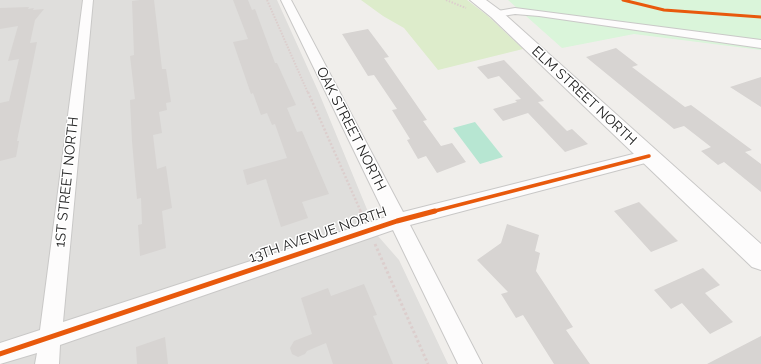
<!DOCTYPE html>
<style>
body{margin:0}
canvas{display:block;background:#f0eeeb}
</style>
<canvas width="761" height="364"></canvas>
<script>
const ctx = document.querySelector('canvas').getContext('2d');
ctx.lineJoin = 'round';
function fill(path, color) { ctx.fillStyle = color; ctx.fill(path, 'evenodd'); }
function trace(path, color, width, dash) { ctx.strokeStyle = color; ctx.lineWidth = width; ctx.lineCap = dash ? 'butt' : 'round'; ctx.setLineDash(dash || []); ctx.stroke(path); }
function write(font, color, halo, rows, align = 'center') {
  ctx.font = font + ' Raleway,sans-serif'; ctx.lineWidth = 3; ctx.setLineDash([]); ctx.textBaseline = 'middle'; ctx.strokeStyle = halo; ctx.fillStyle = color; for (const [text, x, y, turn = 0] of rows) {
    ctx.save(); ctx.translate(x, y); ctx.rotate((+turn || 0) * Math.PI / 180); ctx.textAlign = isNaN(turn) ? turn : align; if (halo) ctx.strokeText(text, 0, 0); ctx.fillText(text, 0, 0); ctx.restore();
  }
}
const residential = new Path2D(`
 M0 0H277L319 93 378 236 399 260 448 364H0Z`);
const grass = new Path2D(`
 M361 0H467L488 16 523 49 438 70 404 28 383 16Z`);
const park = new Path2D(`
 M508 0H761V50L634 34 562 48Z`);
const pitch = new Path2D(`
 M475 122 503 157 480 164 453 128Z`);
const building = new Path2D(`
 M140 0H154L162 69H166L171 102 166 103 167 110 159 112 162 133 153 135 157 169 166 166 172 208 162 211 166 248 140 256 138 225 142 224 141 198 137 199 132 141 130 100 135 99 130 56 134 55 132 1Z
 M233 0H248L252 10 255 9 275 63H277L296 105 287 108 297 132 302 131 329 194 302 202 308 218 281 227 266 179 247 185 243 170 287 158 275 124 272 125 267 113 261 115 253 93 251 94 233 42 248 39Z
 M29 7 28 9 34 8 33 10 44 9 35 20 30 43 37 42 17 141H19L16 157 0 161V103L9 101 19 59 8 61 18 26 0 29V8Z
 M368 29 389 57 384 58 427 120 423 121 441 146 452 143 466 162 437 173 426 156 418 159 407 140 410 139 392 110 397 109 374 75 368 76 342 34Z
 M616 48 638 65 632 67 685 107 691 105 752 150 745 152 761 164V192L724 162 718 165 701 151 711 147 684 126 674 129 586 57Z
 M504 60 544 101 538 102 567 131 572 129 588 144 565 152 528 113 503 121 493 109 517 102 515 100 521 99 499 76 488 79 477 67Z
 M761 77V107L730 87Z
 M639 202 678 241 651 252 614 211Z
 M507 224 539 235 535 251 540 253 536 271 573 327 566 330 590 364H554L523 315 516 318 501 294 508 292 477 260 501 243Z
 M703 268 720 285 705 293 733 322 710 334 682 303 671 309 654 290Z
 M364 284 377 315 373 316 393 364H333L326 343 307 351 305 354 298 357 292 354 290 348 294 341 312 334 301 298 328 288 331 296Z
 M761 336V364H707Z
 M165 337 168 364H137L136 347Z`);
const pathFar2 = new Path2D(`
 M267 0 308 93
 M446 0 466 8`);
const pathFar1 = new Path2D(`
 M308 92 361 212`);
const path = new Path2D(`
 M360 211 363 217
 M375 244 428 364`);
const minor = new Path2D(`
 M83 0H93L63 322 386 217 281 0H291L403 212 649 150 655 152 657 156 655 160 649 162 410 225 482 364H458L393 230 60 345 59 364H35L37 353 0 364V343L40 330Z
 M515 8 761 40V48L539 16 515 14 496 17 490 14 492 12Z`);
const tertiary = new Path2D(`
 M470 0H486L501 11 761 244V270L752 267 491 17Z`);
const cyclewayFar2 = new Path2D(`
 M623 0 664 10 761 17`);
const cyclewayFar1 = new Path2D(`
 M431 212 649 156`);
const cycleway = new Path2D(`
 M0 354 397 221 435 211`);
const streetNames = [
 ["ELM STREET NORTH",584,96,43],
 ["OAK STREET NORTH",351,129,63],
 ["1ST STREET NORTH",67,182,-84],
 ["13TH AVENUE NORTH",318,235,-19]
];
fill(residential, '#dfdedc');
fill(grass, '#ddeccb');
fill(park, '#daf5da');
fill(pitch, '#b7e6d2');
fill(building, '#d7d4d2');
trace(minor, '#c9c8c7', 2);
trace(tertiary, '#c9c8c7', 2);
trace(pathFar2, '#dccecd', 2, [1.5, 1.5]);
trace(pathFar1, '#dccecd', 2.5, [2, 2]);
trace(path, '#dccecd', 3, [2.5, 2.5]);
fill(minor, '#fdfcfc');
fill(tertiary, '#fdfcfc');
trace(cyclewayFar2, '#e8590c', 3);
trace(cyclewayFar1, '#e8590c', 3.5);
trace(cycleway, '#e8590c', 5);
write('14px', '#222', '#fff', streetNames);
</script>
